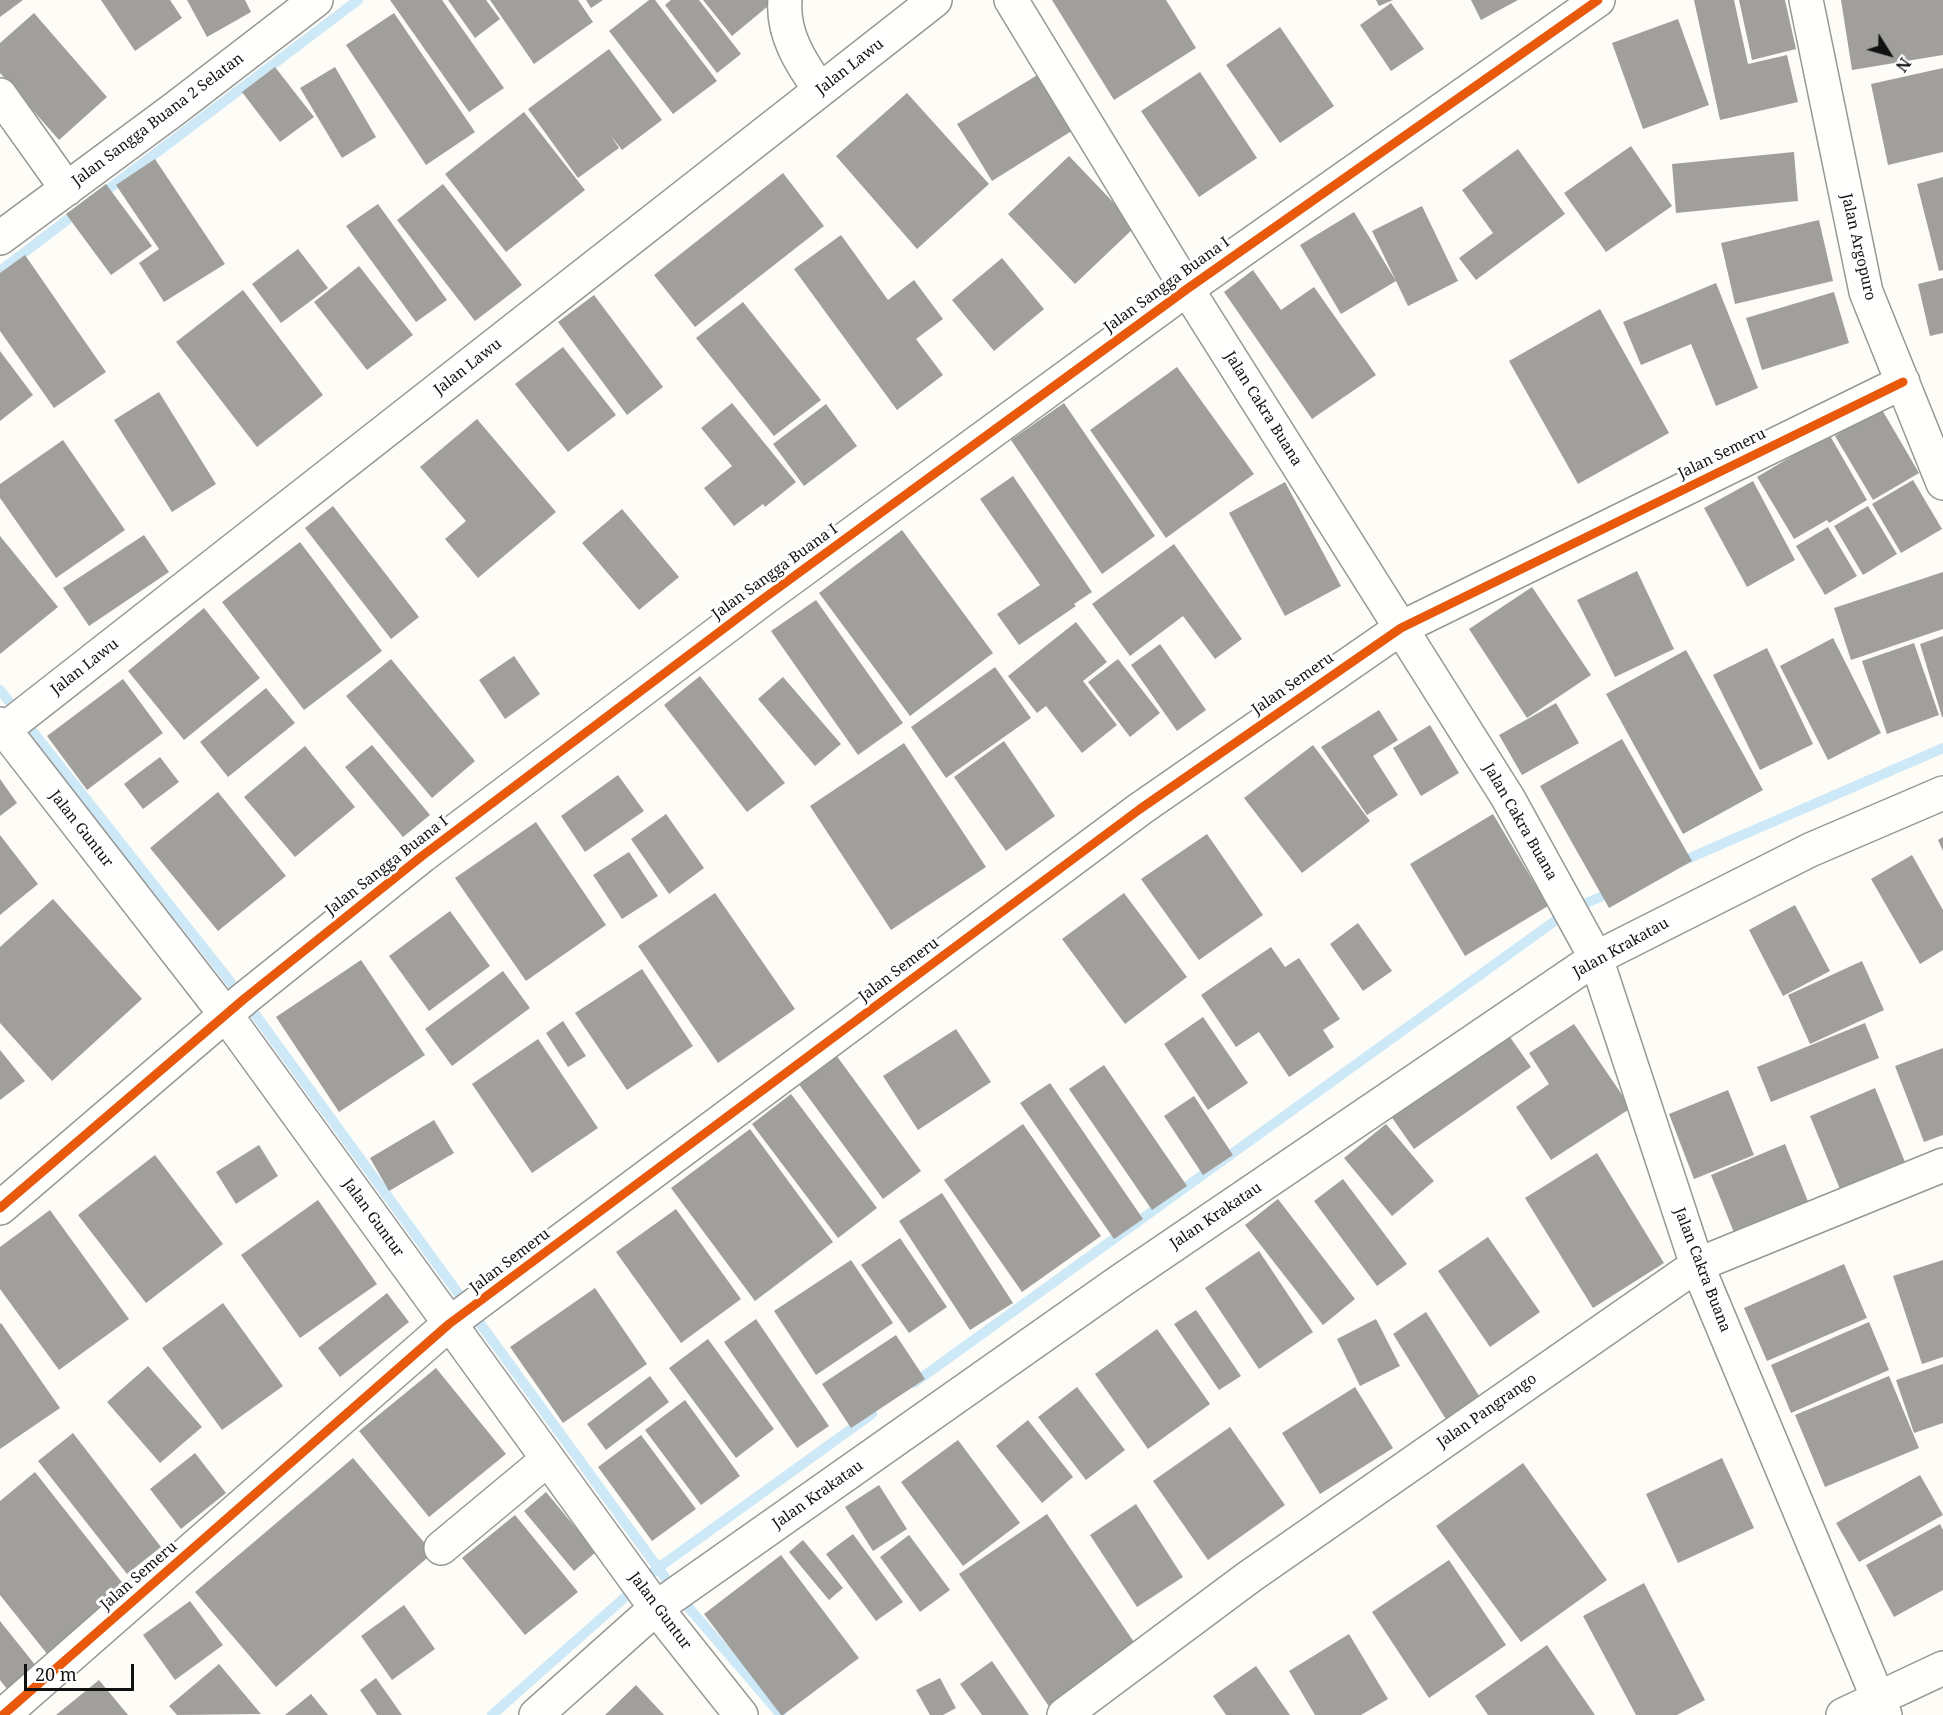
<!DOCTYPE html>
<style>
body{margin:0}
#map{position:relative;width:1943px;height:1715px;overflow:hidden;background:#fdfcf7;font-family:"Noto Serif",serif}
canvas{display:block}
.north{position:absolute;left:1859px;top:24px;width:60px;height:60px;-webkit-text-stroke:4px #fff;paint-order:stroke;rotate:127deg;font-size:16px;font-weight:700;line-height:24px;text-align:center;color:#111}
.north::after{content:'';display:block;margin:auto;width:21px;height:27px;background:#111;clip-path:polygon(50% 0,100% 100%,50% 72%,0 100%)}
.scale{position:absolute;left:24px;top:1664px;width:110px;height:27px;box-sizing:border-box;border:3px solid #111;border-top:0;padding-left:8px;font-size:18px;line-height:21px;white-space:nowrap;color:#111;-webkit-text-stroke:4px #fff;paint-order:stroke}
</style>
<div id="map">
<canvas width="1943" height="1715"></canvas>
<div class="north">N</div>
<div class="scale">20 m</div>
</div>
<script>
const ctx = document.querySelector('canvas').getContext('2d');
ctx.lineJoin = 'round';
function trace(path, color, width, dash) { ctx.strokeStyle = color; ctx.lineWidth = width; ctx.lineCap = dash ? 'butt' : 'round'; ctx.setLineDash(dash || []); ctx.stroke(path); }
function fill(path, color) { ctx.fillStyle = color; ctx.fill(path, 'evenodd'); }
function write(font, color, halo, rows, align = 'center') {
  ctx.font = font + ' "Noto Serif",serif'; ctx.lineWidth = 6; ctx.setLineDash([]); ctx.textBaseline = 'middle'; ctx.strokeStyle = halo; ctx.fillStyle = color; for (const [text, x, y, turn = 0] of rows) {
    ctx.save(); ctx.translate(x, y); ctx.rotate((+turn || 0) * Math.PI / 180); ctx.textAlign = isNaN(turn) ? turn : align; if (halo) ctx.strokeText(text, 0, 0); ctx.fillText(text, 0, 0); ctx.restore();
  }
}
const stream = new Path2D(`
 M98 197 358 0
 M0 271 80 210
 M0 690 244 999 677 1594 781 1715
 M1678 863 1943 748
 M914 1383 1570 910 1614 891
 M492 1715 658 1568 872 1414`);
const building = new Path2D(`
 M0 0H23L0 17Z
 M101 0H170L182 18 135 51Z
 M187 0H245L251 12 207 37Z
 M390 0H442L504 88 469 112Z
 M448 0H486L500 19 475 38Z
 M490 0H578L593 22 534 64Z
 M586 0H603L591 8Z
 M649 0H655L717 81 673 114 609 31Z
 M671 0H699L741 54 717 73 665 5Z
 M703 0H771L773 2 732 36Z
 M1052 0H1166L1196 48 1114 100Z
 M1376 0H1393L1379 6Z
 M1471 0H1518L1481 20Z
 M1694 0H1734L1748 64 1787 55 1798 102 1720 120Z
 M1739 0H1785L1796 49 1752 60Z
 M1841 0H1943V55L1852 70Z
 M1391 3 1424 49 1391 71 1360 25Z
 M34 13 107 97 59 140 0 73V43Z
 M394 13 475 132 426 165 346 45Z
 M1678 19 1709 105 1643 129 1612 43Z
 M1280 27 1334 106 1280 143 1226 65Z
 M609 49 662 120 622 150 611 136 619 148 578 178 528 109Z
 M275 67 314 117 280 142 242 92Z
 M335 67 376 137 342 158 300 88Z
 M1943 68V152L1888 165 1871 84Z
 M1044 71 1078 127 992 181 957 124Z
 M1200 72 1257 158 1199 197 1141 111Z
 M907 93 989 184 917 249 836 156Z
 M524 112 585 190 506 252 445 174Z
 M1631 146 1672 206 1606 252 1564 193Z
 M1518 149 1565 214 1476 280 1459 258 1493 233 1462 190Z
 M1794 152 1798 201 1676 213 1672 164Z
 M1069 156 1136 226 1075 284 1008 214Z
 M155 159 225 264 164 302 139 263 159 249 116 185Z
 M783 173 824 226 695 327 654 275Z
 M1943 177V270L1939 271 1917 184Z
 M106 184 152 246 111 275 66 214Z
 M443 184 522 285 475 321 397 220Z
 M378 204 447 300 416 322 346 226Z
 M1422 206 1458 281 1408 306 1372 231Z
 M1354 212 1396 281 1341 314 1300 245Z
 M1819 220 1833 281 1735 304 1721 243Z
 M841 235 888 300 914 280 943 319 916 339 943 375 897 410 794 269Z
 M298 249 328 288 281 323 252 284Z
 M25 255 106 372 54 408 0 331V273Z
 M1002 258 1044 309 994 351 952 300Z
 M359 266 413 335 367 370 314 302Z
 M1253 270 1281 310 1314 287 1376 375 1312 419 1224 292Z
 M1943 278V333L1930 336 1918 284Z
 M1716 283 1758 388 1716 406 1691 344 1641 365 1623 322Z
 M243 290 323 395 257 447 176 342Z
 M1834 292 1849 343 1762 370 1746 318Z
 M594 295 663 387 627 415 558 322Z
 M743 302 821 400 774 436 696 338Z
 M1600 309 1669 433 1578 484 1509 361Z
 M563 347 616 415 568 452 515 384Z
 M0 351 33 395 0 421Z
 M1177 367 1254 474 1166 538 1090 430Z
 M159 392 216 484 172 512 114 420Z
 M732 403 796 482 765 507 763 504 734 526 704 488 732 466 701 428Z
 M1064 403 1155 536 1102 574 1011 440Z
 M826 404 857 446 804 486 773 444Z
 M1881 408 1919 473 1873 500 1835 436Z
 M477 419 556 512 478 578 445 539 466 521 420 467Z
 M1829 434 1867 500 1829 523 1827 520 1794 539 1757 477Z
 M63 440 125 530 56 578 0 498V484Z
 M1013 476 1092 592 1074 604 1076 606 1019 645 997 614 1040 585 980 499Z
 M1913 480 1942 529 1901 553 1872 504Z
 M1753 481 1795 560 1747 587 1704 508Z
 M1285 482 1341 586 1285 616 1229 513Z
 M333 506 419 617 391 639 305 528Z
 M1868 506 1897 554 1863 575 1834 526Z
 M622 509 679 577 639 610 582 543Z
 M1828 527 1857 576 1825 595 1796 546Z
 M902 530 993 653 910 716 819 593Z
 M144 535 169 572 89 626 63 588Z
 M0 536 58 607 0 654Z
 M300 542 382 651 304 710 222 602Z
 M1174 544 1242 639 1215 659 1183 616 1130 656 1092 604Z
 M1637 571 1674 649 1615 677 1577 600Z
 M1943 572V629L1851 660 1834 608Z
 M1532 587 1591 675 1527 718 1469 629Z
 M816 600 903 723 858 755 771 631Z
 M204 608 260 678 184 740 128 671Z
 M1076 622 1107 662 1083 681 1117 725 1082 753 1046 706 1037 713 1008 676Z
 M1943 636V717H1942L1920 644Z
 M1833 638 1881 733 1828 760 1780 666Z
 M1914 643 1939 715 1887 734 1862 661Z
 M1160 644 1206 710 1177 731 1131 665Z
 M1767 648 1813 744 1760 770 1713 675Z
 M1686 650 1763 790 1683 834 1606 694Z
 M514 656 540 694 505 719 479 680Z
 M391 659 475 761 432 798 346 696Z
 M1118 659 1160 713 1130 737 1088 682Z
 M995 667 1031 718 946 778 911 727Z
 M700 676 785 783 747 812 664 705Z
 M783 677 841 744 815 766 758 699Z
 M123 679 163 733 87 790 47 736Z
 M266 688 295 723 228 777 200 742Z
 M1556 703 1579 743 1522 775 1499 735Z
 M1379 710 1398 740 1373 756 1398 795 1367 815 1321 747Z
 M1430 725 1459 773 1421 796 1393 748Z
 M1622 739 1692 861 1609 908 1540 786Z
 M1004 741 1055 816 1006 851 954 777Z
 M904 743 986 867 891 930 810 806Z
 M372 745 430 815 403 837 345 767Z
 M1313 745 1370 821 1302 873 1244 798Z
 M305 746 355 807 295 857 244 797Z
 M160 757 179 782 143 809 124 784Z
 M618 775 644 811 585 852 561 816Z
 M0 779 17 803 0 816Z
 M218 792 286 876 218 931 150 848Z
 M666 814 704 868 669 894 631 839Z
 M1493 814 1548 906 1465 956 1410 864Z
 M536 822 606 925 526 981 455 878Z
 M1207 834 1263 915 1199 960 1141 879Z
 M0 835 38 884 0 915Z
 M1943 837V851L1938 840Z
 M629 852 658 896 622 919 593 875Z
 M1912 855 1943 910V950L1920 964 1871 879Z
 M715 893 795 1009 718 1063 638 946Z
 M1124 893 1187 977 1125 1024 1062 939Z
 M53 899 142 999 52 1081 0 1023V947Z
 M1795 905 1830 971 1783 996 1749 930Z
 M450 911 490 966 429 1011 389 956Z
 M1358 923 1392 971 1363 991 1330 944Z
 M1271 947 1285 967 1299 958 1340 1019 1323 1030 1334 1047 1289 1077 1259 1032 1236 1047 1201 995Z
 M361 960 425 1055 339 1112 276 1017Z
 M1862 961 1884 1010 1810 1044 1788 995Z
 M642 969 693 1046 627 1090 575 1013Z
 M503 971 530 1008 452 1066 425 1029Z
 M1203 1017 1248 1083 1208 1110 1164 1044Z
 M563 1021 586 1056 568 1067 546 1033Z
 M1865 1023 1879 1058 1771 1102 1757 1067Z
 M1574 1024 1631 1108 1551 1160 1516 1107 1549 1084 1529 1053Z
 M956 1029 991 1082 918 1130 883 1076Z
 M1505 1030 1531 1067 1414 1149 1388 1112Z
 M538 1039 598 1128 532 1173 472 1084Z
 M1943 1048V1135L1924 1142 1895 1066Z
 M0 1050 25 1081 0 1100Z
 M836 1055 921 1171 883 1199 798 1083Z
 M1104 1065 1187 1186 1152 1210 1069 1089Z
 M1050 1083 1143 1219 1114 1239 1020 1103Z
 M1875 1088 1907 1167 1842 1194 1810 1116Z
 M1728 1090 1754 1155 1694 1179 1669 1114Z
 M791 1094 877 1208 838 1238 752 1124Z
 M1194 1096 1233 1155 1203 1175 1164 1116Z
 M434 1120 454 1153 389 1191 370 1158Z
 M1023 1124 1101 1236 1022 1292 944 1180Z
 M1386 1124 1434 1181 1392 1216 1344 1158Z
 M750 1129 833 1242 755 1301 671 1188Z
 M1785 1144 1811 1209 1737 1240 1711 1175Z
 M259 1145 278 1176 236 1204 216 1172Z
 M1597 1153 1664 1263 1593 1308 1525 1198Z
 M155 1155 223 1244 146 1303 78 1215Z
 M1343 1179 1407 1264 1377 1286 1314 1201Z
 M942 1193 1013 1303 970 1330 899 1221Z
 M1278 1199 1355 1299 1323 1325 1245 1225Z
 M318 1200 377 1284 300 1338 241 1255Z
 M676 1209 741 1299 681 1343 616 1252Z
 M50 1210 129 1319 59 1370 0 1289V1247Z
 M1488 1237 1540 1312 1490 1347 1438 1271Z
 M900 1238 947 1307 909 1333 861 1265Z
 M1259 1251 1313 1332 1259 1369 1205 1288Z
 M851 1260 893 1323 816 1375 774 1311Z
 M1943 1260V1357L1922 1364 1893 1276Z
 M1844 1264 1867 1318 1767 1361 1744 1308Z
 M595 1288 647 1364 563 1423 510 1347Z
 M387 1293 409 1322 340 1377 318 1348Z
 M223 1303 283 1386 222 1430 162 1348Z
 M1196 1310 1241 1376 1219 1390 1174 1324Z
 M1426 1312 1481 1399 1447 1421 1393 1334Z
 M756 1319 829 1426 797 1448 724 1342Z
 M1376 1319 1400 1366 1360 1386 1337 1339Z
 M1869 1322 1889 1370 1791 1413 1771 1365Z
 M1 1323 60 1408 0 1449V1324Z
 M1157 1329 1210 1404 1148 1449 1095 1374Z
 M896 1335 925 1379 851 1428 822 1384Z
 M708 1339 774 1429 736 1458 669 1368Z
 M1943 1364V1423L1914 1433 1896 1380Z
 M148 1366 202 1427 160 1463 107 1402Z
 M436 1368 506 1454 429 1517 359 1431Z
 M650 1376 669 1402 606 1450 587 1424Z
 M1889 1376 1919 1448 1825 1487 1795 1415Z
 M1077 1387 1125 1450 1086 1480 1038 1417Z
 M1355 1387 1393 1448 1320 1494 1282 1433Z
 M685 1400 740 1476 701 1505 645 1430Z
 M1028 1420 1073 1477 1042 1503 996 1446Z
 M1230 1427 1285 1505 1208 1560 1153 1481Z
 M73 1433 161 1547 127 1574 38 1461Z
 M641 1435 696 1509 652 1541 598 1467Z
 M958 1440 1020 1523 963 1566 901 1482Z
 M195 1453 226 1493 181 1529 150 1489Z
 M353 1458 433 1553 276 1687 195 1592Z
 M1722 1458 1754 1528 1678 1563 1646 1494Z
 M1523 1463 1607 1580 1521 1642 1436 1526Z
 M35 1472 128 1590 48 1655 0 1595V1501Z
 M1920 1475 1943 1515 1859 1562 1836 1523Z
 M879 1485 907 1529 873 1551 845 1507Z
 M546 1492 596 1552 574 1571 524 1511Z
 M1136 1504 1183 1577 1137 1607 1090 1535Z
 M1047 1514 1138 1648 1050 1708 959 1574Z
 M515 1515 578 1592 525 1635 462 1558Z
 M1940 1524 1943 1530V1590L1894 1617 1866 1565Z
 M853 1534 903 1602 876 1621 826 1554Z
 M909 1535 950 1590 920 1612 880 1557Z
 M803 1540 843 1588 829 1600 789 1552Z
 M781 1555 859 1658 783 1715H781L704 1614Z
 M1449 1560 1506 1645 1429 1698 1372 1612Z
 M1644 1583 1705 1700 1677 1715H1636L1583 1616Z
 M190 1601 223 1645 175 1680 143 1635Z
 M404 1605 435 1649 392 1680 361 1636Z
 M0 1621 36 1666 7 1689 0 1680Z
 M1349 1634 1388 1699 1361 1715H1315L1289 1671Z
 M1547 1645 1595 1715H1488L1475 1696Z
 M992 1661 1029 1715H982L960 1684Z
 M219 1664 261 1714 177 1715 169 1706Z
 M1256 1666 1290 1715H1226L1213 1696Z
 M376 1678 402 1715H377L360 1690Z
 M940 1678 956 1708 943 1715H930L916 1690Z
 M99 1680 128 1715H56Z
 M636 1685 664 1715H605Z
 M311 1694 328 1715H285Z`);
const minor = new Path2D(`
 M785 0C782 34 801 63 820 90
 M1011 0 1187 289 1508 798 1596 958 1697 1265 1885 1715
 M1806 0 1866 292 1943 483
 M0 95 67 189
 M0 238 173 110 316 0
 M0 724 226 1015 656 1608 741 1715
 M0 733 935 0
 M0 1208 244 999 422 856 763 599 1187 289 1598 0
 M441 1548 548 1459
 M3 1715 449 1324 1140 809 1401 628 1903 382
 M536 1715 656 1608 1119 1282 1596 958 1810 850 1943 793
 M1064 1715 1249 1577 1697 1265 1943 1165
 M1843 1715 1943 1668`);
const cycleway = new Path2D(`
 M0 1208 244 999 422 856 763 599 1187 289 1598 0
 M3 1715 449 1324 1140 809 1401 628 1903 382`);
const streetNames = [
 ["Jalan Lawu",850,67,-38],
 ["Jalan Sangga Buana 2 Selatan",158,120,-37],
 ["Jalan Argopuro",1858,247,77],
 ["Jalan Sangga Buana I",1167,285,-36],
 ["Jalan Lawu",468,367,-38],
 ["Jalan Cakra Buana",1263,409,58],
 ["Jalan Semeru",1722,454,-26],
 ["Jalan Sangga Buana I",775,572,-36],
 ["Jalan Lawu",85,667,-38],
 ["Jalan Semeru",1293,684,-35],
 ["Jalan Cakra Buana",1520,822,60],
 ["Jalan Guntur",81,829,52],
 ["Jalan Sangga Buana I",387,866,-38],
 ["Jalan Krakatau",1621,948,-29],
 ["Jalan Semeru",899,970,-37],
 ["Jalan Krakatau",1216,1216,-34],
 ["Jalan Guntur",373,1218,54],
 ["Jalan Semeru",510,1261,-37],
 ["Jalan Cakra Buana",1702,1270,69],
 ["Jalan Pangrango",1487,1411,-35],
 ["Jalan Krakatau",818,1495,-35],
 ["Jalan Semeru",139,1576,-41],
 ["Jalan Guntur",660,1611,53]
];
trace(stream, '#cde8f7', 10);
fill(building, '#a19f9c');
trace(minor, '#979795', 36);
trace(minor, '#fffffe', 33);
trace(cycleway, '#e8590c', 9);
write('15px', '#111', '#fff', streetNames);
</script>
